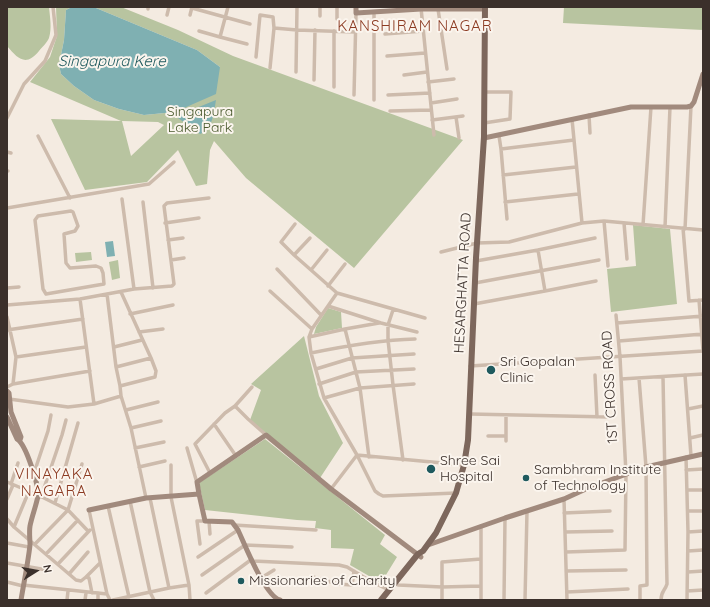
<!DOCTYPE html>
<style>
body{margin:0}
#map{position:relative;width:710px;height:607px;overflow:hidden;background:#f4ebe1;font-family:Quicksand,sans-serif}
canvas{display:block}
.frame{position:absolute;inset:0;border:8px solid #3b302b;pointer-events:none}
.north{position:absolute;left:16px;top:551px;width:40px;height:40px;-webkit-text-stroke:3px #fbf5ee;paint-order:stroke;rotate:79deg;font-size:11px;font-weight:700;line-height:16px;text-align:center;color:#3b302b}
.north::after{content:'';display:block;margin:auto;width:14px;height:18px;background:#3b302b;clip-path:polygon(50% 0,100% 100%,50% 72%,0 100%)}
</style>
<div id="map">
<canvas width="710" height="607"></canvas>
<div class="frame"></div>
<div class="north">N</div>
</div>
<script>
const ctx = document.querySelector('canvas').getContext('2d');
ctx.lineJoin = 'round';
function fill(path, color) { ctx.fillStyle = color; ctx.fill(path, 'evenodd'); }
function trace(path, color, width, dash) { ctx.strokeStyle = color; ctx.lineWidth = width; ctx.lineCap = dash ? 'butt' : 'round'; ctx.setLineDash(dash || []); ctx.stroke(path); }
function write(font, color, halo, rows, align = 'center') {
  ctx.font = font + ' Quicksand,sans-serif'; ctx.lineWidth = 4; ctx.setLineDash([]); ctx.textBaseline = 'middle'; ctx.strokeStyle = halo; ctx.fillStyle = color; for (const [text, x, y, turn = 0] of rows) {
    ctx.save(); ctx.translate(x, y); ctx.rotate((+turn || 0) * Math.PI / 180); ctx.textAlign = isNaN(turn) ? turn : align; if (halo) ctx.strokeText(text, 0, 0); ctx.fillText(text, 0, 0); ctx.restore();
  }
}
const green = new Path2D(`
 M7 7H49C50 18 52 28 49 38 47 43 42 47 39 51 26 67 18 59 7 46Z
 M56 7H72L66 10 64 40 59 65 61 74 74 86 94 100 119 109 144 115 175 112 220 67 197 50 96 8 84 7H121L178 30 233 56 463 140 354 268 246 178 214 141 210 150 207 184 196 186 178 150 147 182 85 190 51 119 121 121 30 82 50 57 57 36ZM122 121 158 122 164 125 131 156Z
 M564 7H703V30L563 23Z
 M633 225 670 229 677 304 611 312 607 269 636 266Z
 M91 252 92 260 76 262 75 253Z
 M118 260 120 278 112 280 109 262Z
 M328 308 341 312 342 328 314 334 316 327Z
 M304 336 319 396 343 443 320 478 250 420 261 390 251 384Z
 M265 439 385 535 380 544 397 557 381 583 350 565 354 549 331 548V530L315 528 316 521 297 520 205 510 199 483Z`);
const water = new Path2D(`
 M72 7 96 8 197 50 220 67 216 94 175 112 144 115 119 109 94 100 74 86 61 74 59 65 64 40 66 10Z
 M216 100C214 112 213 129 200 134L178 118 179 115Z
 M113 241 115 256 107 257 105 242Z`);
const street = new Path2D(`
 M337 7V19
 M192 8 250 24
 M421 8 434 135
 M148 9V7
 M438 9 447 69
 M167 15 169 7
 M190 15 192 7
 M320 16V7
 M274 28 297 30 355 32
 M199 31 220 37 228 7
 M385 34 423 31
 M220 37 247 44
 M387 56 425 53
 M256 57 260 15 273 17 274 28 270 68
 M296 72 297 7
 M404 75 427 72
 M314 80 315 30
 M428 82 454 79
 M334 87V31
 M484 92H511L510 119 484 123
 M354 95 356 13
 M388 95 430 93
 M374 100V12
 M431 103 457 99
 M390 111 431 110
 M589 115 590 133
 M456 117 459 138
 M7 118 24 84 45 61 56 35 53 7
 M432 120 463 116
 M38 136 70 198
 M499 136 501 149
 M7 152 11 153
 M7 171H8
 M503 175 576 167
 M122 199 134 289
 M143 202 153 288
 M505 202 578 194
 M7 208 149 184 174 162
 M71 211 73 212 78 226 75 231 64 234 66 263 70 268 96 266 101 268 103 273 104 284 46 294 43 289 35 220 38 216Z
 M507 219 501 149 574 140
 M604 221 608 266
 M165 223 199 218
 M582 223 604 221 703 230
 M624 223 627 259
 M295 224 281 242 294 255 337 293 425 318
 M643 225 651 107
 M665 227 670 107
 M683 228 689 301 703 300
 M685 229 691 106
 M168 240 183 238
 M538 250 595 238
 M441 252 477 243 509 242 582 223 572 119
 M294 255 310 238
 M171 260 184 258
 M277 269 321 315
 M311 270 327 250
 M475 283 599 260
 M328 286 345 264
 M7 288 19 287
 M270 291 312 329
 M545 291 596 281
 M337 293 312 329 309 337 311 353 324 398 357 455 464 465
 M107 294 116 367 120 386
 M80 299 94 404
 M699 300 703 350
 M474 304 545 291 538 250 476 261
 M7 305 80 299 134 289 172 286 174 284 164 206 167 203 209 198
 M328 306 381 323 417 332
 M393 310 388 325V340L393 385 403 460
 M130 314 173 305
 M7 317 16 357 13 384 7 387
 M617 323 703 316
 M345 329 379 323
 M7 330 83 319
 M139 332 163 329
 M309 337 345 329 360 388 369 457
 M619 341 703 334
 M114 347 142 340
 M311 353C345 346 379 340 415 339
 M16 357 86 347
 M470 366 703 351
 M116 367 151 358
 M316 369 352 358 414 354
 M595 375 597 417
 M685 375 691 456
 M639 378 646 467 647 585 640 586V600
 M621 379 703 374
 M13 384 90 371
 M319 384 356 372 414 369
 M121 396 131 428 146 498
 M324 398 360 388 414 384
 M9 399 68 407 94 404 121 396 120 386 155 377 156 371 151 358 121 292
 M235 406 252 387
 M688 409 703 406
 M126 410 158 402
 M470 414 610 417
 M506 415V441
 M214 424 236 456
 M131 428 161 421
 M488 436H506
 M690 438 703 435
 M135 448 164 442
 M187 448 197 483
 M686 457 688 532 687 600
 M171 465V497L189 585 190 600
 M139 467 165 461
 M686 470 703 469
 M34 473 48 431 51 415
 M210 473 195 444 225 413 235 406 248 419 266 435
 M7 482 38 495 68 510 88 531
 M11 484 18 463
 M331 489 357 455 375 491 379 494 383 496 456 493
 M687 490H703
 M29 491 14 527 76 580 81 581 86 577 89 578 92 593
 M41 497 62 435 66 420
 M150 498 169 588 189 585
 M7 499 13 485
 M564 499 567 600
 M130 501 150 592 154 600
 M55 503 78 423
 M108 506 129 597
 M89 510 107 594
 M688 511H703
 M564 513 610 511
 M7 519 14 527
 M209 521 210 534
 M234 525 316 530
 M481 526V586
 M565 532 612 531
 M688 532 703 531
 M7 543 29 547
 M35 544 68 510 82 464
 M200 544 197 521H205
 M688 551 703 550
 M566 552 625 550 626 474 620 357 616 315
 M46 554 78 520
 M198 557 238 530
 M253 561 339 565 347 567 372 582 389 590
 M7 563 47 570
 M58 564 90 530
 M566 571 626 570
 M688 572 703 571
 M69 574 88 552
 M202 575 245 545 292 547
 M86 577 100 563
 M313 577 338 584 352 585 354 571
 M261 578 274 570
 M7 582 23 586
 M395 582 398 585 442 587 481 586V600
 M23 585 107 594 110 600
 M687 591 703 590
 M567 592 628 589
 M98 593V600
 M206 593 252 559
 M67 600 68 591
 M85 600 86 593
 M113 600 169 588
 M442 600V562L481 559
 M504 600 505 518
 M525 600 527 511
 M661 600C661 591 665 591 667 584L663 377`);
const secondary = new Path2D(`
 M356 7V13L421 9H485
 M484 138 631 107H687L691 106 694 102 703 74
 M7 391 9 393 11 412 21 437 20 440
 M7 417 17 439C26 444 39 486 38 496 36 506 32 516 30 526 29 532 30 539 30 545 28 563 24 582 21 600
 M199 494 197 482 266 435 331 489 421 557
 M89 510 146 498 199 494 205 521 232 522 238 530C245 545 265 596 280 600
 M428 545 505 518 564 499 588 488 646 467 703 454`);
const primary = new Path2D(`
 M381 600 418 554 423 551 436 533 456 493 464 465 468 440 476 258 484 137 485 7`);
const markers = [
 [491,370,5,"#1f5a5e"],
 [431,469,5,"#1f5a5e"],
 [526,478,4,"#1f5a5e"],
 [241,581,4,"#1f5a5e"]
];
const parkNames = [
 ["Singapura",200,112],
 ["Lake Park",200,128]
];
const streetNames = [
 ["HESARGHATTA ROAD",463,283,-87],
 ["1ST CROSS ROAD",610,387,-93]
];
const poiNames = [
 ["Sri Gopalan",500,362],
 ["Clinic",500,378],
 ["Shree Sai",440,461],
 ["Hospital",440,477],
 ["Sambhram Institute",534,470],
 ["of Technology",534,486],
 ["Missionaries of Charity",249,581]
];
const neighbourhoodNames = [
 ["KANSHIRAM NAGAR",415,26],
 ["VINAYAKA",54,474],
 ["NAGARA",54,491]
];
const waterNames = [
 ["Singapura Kere",112,61]
];
fill(green, '#b8c4a0');
fill(water, '#7fb0b2');
trace(street, '#cdbbac', 3.5);
trace(secondary, '#a18a7d', 5);
trace(primary, '#7d675c', 6);
for (const [x, y, r, color] of markers) { const dot = new Path2D(); dot.arc(x, y, r, 0, 2 * Math.PI); ctx.fillStyle = color; ctx.fill(dot); trace(dot, '#fbf5ee', 1.5); }
write('14px', '#4a5a2e', '#fbf5ee', parkNames);
write('14px', '#3b302b', '#fbf5ee', streetNames);
write('14px', '#3b302b', '#fbf5ee', poiNames, 'left');
ctx.letterSpacing = '1px';
write('15px', '#8c3b22', '#fbf5ee', neighbourhoodNames);
ctx.letterSpacing = '0px';
write('italic 15px', '#1f5a5e', '#fbf5ee', waterNames);
</script>
